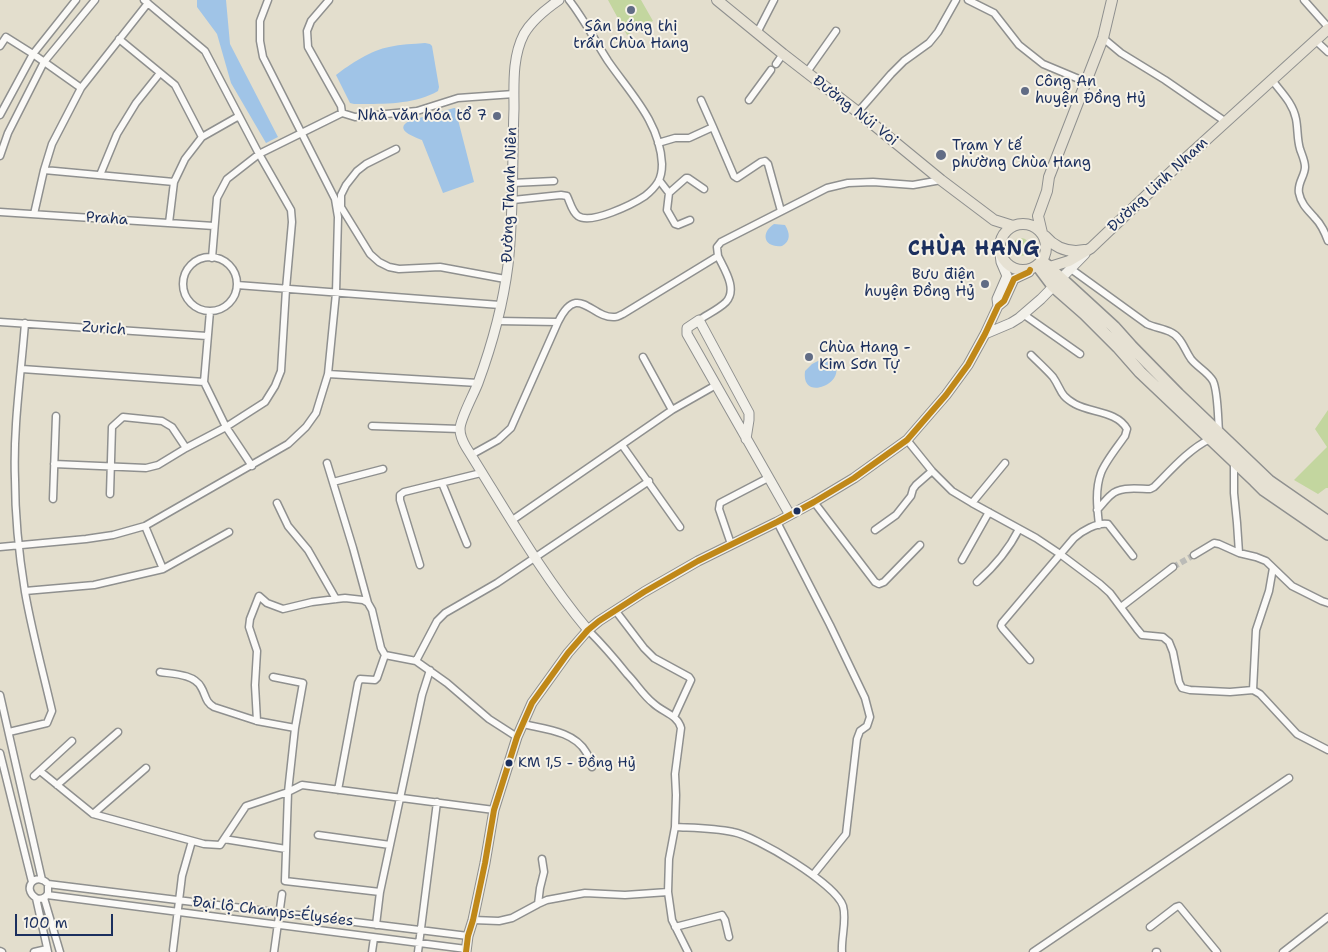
<!DOCTYPE html>
<meta charset="utf-8">
<style>
body{margin:0}
#map{position:relative;width:1328px;height:952px;overflow:hidden;background:#e3decd;font-family:"Shantell Sans",sans-serif}
canvas{display:block}
.scale{position:absolute;left:15px;top:914px;width:98px;height:22px;box-sizing:border-box;border:2px solid #1b2f5e;border-top:0;padding-left:6px;font-size:15px;line-height:18px;white-space:nowrap;color:#1b2f5e;-webkit-text-stroke:4px #f7f3e8;paint-order:stroke}
</style>
<div id="map">
<canvas width="1328" height="952"></canvas>
<div class="scale">100 m</div>
</div>
<script>
const ctx = document.querySelector('canvas').getContext('2d');
ctx.lineJoin = 'round';
function fill(path, color) { ctx.fillStyle = color; ctx.fill(path, 'evenodd'); }
function trace(path, color, width, dash) { ctx.strokeStyle = color; ctx.lineWidth = width; ctx.lineCap = dash ? 'butt' : 'round'; ctx.setLineDash(dash || []); ctx.stroke(path); }
function write(font, color, halo, rows, align = 'center') {
  ctx.font = font + ' "Shantell Sans",sans-serif'; ctx.lineWidth = 4; ctx.setLineDash([]); ctx.textBaseline = 'middle'; ctx.strokeStyle = halo; ctx.fillStyle = color; for (const [text, x, y, turn = 0] of rows) {
    ctx.save(); ctx.translate(x, y); ctx.rotate((+turn || 0) * Math.PI / 180); ctx.textAlign = isNaN(turn) ? turn : align; if (halo) ctx.strokeText(text, 0, 0); ctx.fillText(text, 0, 0); ctx.restore();
  }
}
const green = new Path2D(`
 M608 0H641L653 21 627 35Z
 M1012 247a9 9 0 1 1 18 0a9 9 0 1 1-18 0Z
 M1328 410V488H1326L1318 494 1294 480 1327 447 1315 429Z`);
const water = new Path2D(`
 M197 0H226L230 44 278 137 266 143 231 83 217 34 197 7Z
 M425 43 430 44 432 46 439 87 438 91C414 105 381 104 354 104L350 103 336 75C350 64 372 50 389 47 401 44 413 44 425 43Z
 M454 108H455L474 182 443 193 422 140C415 137 393 130 409 121Z
 M774 224 785 225C790 233 791 241 782 246 764 248 760 233 774 224Z
 M818 361C825 361 833 360 836 368 841 385 801 401 805 371L812 364Z`);
const streetTunnel = new Path2D(`
 M1173 567 1194 555`);
const street = new Path2D(`
 M968 0 994 13 1019 45 1043 64 1086 82
 M1304 0 1328 27
 M757 33 774 0
 M1103 38 1121 53 1165 80 1226 122
 M119 39 175 85 202 137
 M1315 40 1328 52
 M0 46 6 37 33 54 81 88
 M776 64 783 54
 M807 72 836 31
 M1272 80C1281 92 1293 103 1296 119 1298 129 1297 139 1300 149 1302 155 1305 161 1305 167 1305 176 1297 183 1299 193 1301 204 1308 210 1315 218 1322 225 1325 233 1328 241
 M701 100 713 127 734 176 737 178 761 162 765 161 768 164 781 211
 M749 100 771 70
 M858 112 891 74 904 61 929 43 938 32 956 0
 M342 113 355 117 417 111 458 98 514 94
 M0 115 33 54 76 0
 M658 143 675 138H689L713 127
 M396 149 366 164 357 171 346 185 341 195V207L370 254 379 262 389 267 399 269 440 267 505 279
 M0 156 8 133 44 62 95 0
 M44 170 174 182
 M100 175 117 134 136 103 160 73
 M659 180 669 193 686 178H688L704 189
 M512 183 554 181
 M669 193 667 210 675 224 678 225 690 220
 M513 200 561 195 567 196C570 202 572 212 578 216 591 225 633 204 645 196 650 192 655 187 658 182 661 177 662 169 662 164 660 122 630 93 608 61 595 41 584 19 569 0
 M0 212 214 226
 M34 214 44 170 52 144 81 88 148 3
 M169 223 174 182 185 159 202 137 239 116
 M183 284a27 27 0 1 1 54 0a27 27 0 1 1-54 0Z
 M212 258 217 198 227 179 259 154 342 113 341 106 308 47 307 31 311 21 329 0
 M1071 269 1147 324C1158 329 1172 329 1179 339 1184 345 1186 352 1191 359 1197 367 1208 372 1213 381 1218 391 1218 420 1219 432
 M237 285 500 305
 M210 311 204 382 226 427 252 466
 M1023 314 1080 354
 M699 320C708 314 719 309 726 302 738 289 724 269 718 256
 M497 321 558 322
 M0 322 207 336
 M1031 355C1038 362 1046 369 1053 377 1062 390 1059 395 1075 404 1091 413 1117 411 1127 429L1125 436C1118 446 1105 462 1101 473 1095 489 1097 507 1099 525
 M643 357 672 410
 M22 369 204 382
 M328 374 478 383
 M372 426 460 429
 M907 440 932 471 952 491 972 503 1036 538 1060 554 1100 584 1110 593 1137 629 1142 635 1163 637 1169 642 1173 652 1179 682 1182 688 1190 690 1230 692 1253 690 1260 694 1297 734 1328 750
 M622 445 680 527
 M471 455 498 440 511 428 558 322C578 281 591 319 615 317 618 317 620 315 623 314L718 256 717 247 721 242 827 188 848 183 873 182 913 185 941 180
 M327 463 353 548 368 603
 M54 464 146 468 158 465 186 448 226 427 265 402 275 386 281 371 286 289 292 222 291 210 259 154 205 51 144 0
 M333 482 383 469
 M442 483 467 544
 M110 494 112 427 123 417 162 421 172 427 186 448
 M53 499 56 416
 M814 502 875 582 879 584 884 582 920 545
 M277 503 288 526 308 550 336 599
 M972 503 1005 463
 M1097 510C1102 505 1106 499 1111 495 1120 486 1138 489 1150 489L1154 487C1170 471 1189 449 1210 439
 M511 521 672 410 716 385
 M777 522 830 625 865 698 870 717 867 726 860 731 857 739 846 834 813 875
 M145 526 163 569
 M875 530 896 515 911 496 913 489 916 485 932 471
 M731 544 719 509 720 503 768 478
 M0 547 86 539 113 535 145 526 288 444 306 427 316 413 328 374 336 293 338 217 335 199 263 57 260 41V21L268 0
 M1239 553 1256 557 1266 561 1292 586 1322 601 1328 603
 M1194 555 1214 543 1219 544 1239 553 1237 523 1234 493V462
 M962 560 989 512
 M420 565 400 500V495L404 492 481 473
 M977 582C995 566 1008 551 1019 529
 M25 591 94 585 163 569 229 532
 M1121 607 1173 567
 M615 610 644 648 654 658 689 677 691 680 674 717
 M588 630C602 644 615 659 627 674 636 683 643 695 653 703 662 712 678 715 681 728L675 774 676 795 675 827 669 859 668 892 672 920 688 952
 M1030 660 1003 629 1001 626 1002 623 1074 538C1082 531 1097 522 1108 524L1133 556
 M416 661 437 621 445 613 497 583 649 481
 M160 672C173 674 194 674 201 687 206 695 205 702 214 707L257 721 295 728
 M273 677 303 683 295 728 288 792 285 881 380 892
 M1253 690 1256 630 1269 591 1273 568
 M0 695 42 880
 M257 721 255 685 257 651 249 627 250 619 259 596 267 603 283 609 312 602 336 599 345 598 363 600 368 603 372 610 381 648 385 655 416 661 447 683 489 719 517 737
 M523 724C544 729 574 731 586 752 589 756 590 762 592 767
 M9 732 47 723 52 711C43 672 32 632 25 592 19 555 15 517 15 479 13 427 21 375 25 323
 M0 753 32 882
 M40 771 93 814 204 844 220 845 246 806 288 792 302 785 494 810
 M34 776 72 741
 M57 785 118 732
 M338 790 358 683 360 679 375 680 377 678 385 655
 M93 814 146 768
 M675 827C694 828 714 828 733 832 756 836 836 884 843 906 847 920 841 937 842 952
 M318 835 390 845
 M224 839 286 849
 M48 884 468 936
 M47 895 466 949
 M36 898C41 900 46 898 48 893V884C36 871 21 888 36 898L48 952
 M44 898 60 952
 M538 904 540 888 544 872 542 859
 M473 920 499 921 512 918 538 904 547 900 585 893 625 895 668 892
 M376 925 380 892 422 695 430 670
 M675 927 722 915 725 920 729 937
 M1150 927 1176 907 1179 906 1217 952
 M173 950 182 876 192 841
 M0 951 2 952
 M34 952 47 949
 M274 952 282 894
 M372 952 374 938
 M418 952 437 802
 M1033 952 1289 778
 M1156 952H1157
 M1283 952 1328 917`);
const secondary = new Path2D(`
 M559 0C546 9 532 20 524 34 512 57 514 85 514 109 512 161 514 213 508 265 503 305 492 345 478 383 474 394 460 419 460 429 460 435 463 442 466 447 505 509 541 574 588 630
 M998 306 997 299 1007 276 1001 262 1000 254
 M985 334 1011 323 1019 318 1041 299 1085 254
 M746 439 749 420V413L699 320 687 328V334L790 515
 M466 952 468 936 473 920 485 863 494 810 517 737 532 703 568 653 588 630 599 621 644 592 698 561 777 522 814 502 854 478 907 440 946 395 968 365 985 334 998 306 1004 301 1014 279 1029 272 1030 270`);
const primary = new Path2D(`
 M717 0 783 54 863 116 941 180 994 220 1013 226
 M1000 247a23 23 0 1 1 46 0a23 23 0 1 1-46 0Z
 M1042 233 1038 216 1047 191 1049 177 1103 38 1112 0
 M1045 236C1056 249 1069 253 1085 250
 M1042 267 1053 266 1069 261 1091 248 1174 169 1328 29`);
const highway = new Path2D(`
 M1042 261 1114 327 1131 346 1178 394 1269 481 1328 522
 M1038 266 1053 286 1085 314 1118 347 1140 372 1255 481 1264 490 1328 534`);
const bus1 = new Path2D(`
 M466 952 468 936 473 920 485 863 494 810 517 737 532 703 568 653 588 630 599 621 644 592 698 561 777 522 814 502 854 478 907 440 946 395 968 365 985 334 998 306 1004 301 1014 279 1029 272 1030 270`);
const markers = [
 [631,10,5,"#616c85"],
 [1025,91,5,"#616c85"],
 [497,116,5,"#616c85"],
 [941,155,6,"#616c85"],
 [985,284,5,"#616c85"],
 [809,357,5,"#616c85"],
 [797,511,4.5,"#1b2f5e"],
 [509,763,4.5,"#1b2f5e"]
];
const busNames = [
 ["KM 1,5 - Đồng Hỷ",518,763]
];
const poiNames = [
 ["Sân bóng thị",631,27,"center"],
 ["trấn Chùa Hang",631,44,"center"],
 ["Công An",1035,82],
 ["huyện Đồng Hỷ",1035,99],
 ["Nhà văn hóa tổ 7",487,116,"right"],
 ["Trạm Y tế",952,146],
 ["phường Chùa Hang",952,163],
 ["Bưu điện",975,275,"right"],
 ["huyện Đồng Hỷ",975,292,"right"],
 ["Chùa Hang -",819,348],
 ["Kim Sơn Tự",819,365]
];
const streetNames = [
 ["Đường Núi Voi",855,111,38],
 ["Đường Linh Nham",1158,185,-43],
 ["Đường Thanh Niên",510,195,-88],
 ["Praha",107,219,4],
 ["Zurich",104,329,4],
 ["Đại lộ Champs-Élysées",273,912,7]
];
const districtNames = [
 ["CHÙA HANG",974,250]
];
fill(green, '#c3d69f');
fill(water, '#a0c4e7');
trace(streetTunnel, '#bbbbb7', 6, [6, 3]);
trace(street, '#8f908f', 9);
trace(secondary, '#8f908f', 11);
trace(primary, '#8f908f', 12);
trace(highway, '#8f908f', 14);
trace(street, '#fbfaf8', 6);
trace(secondary, '#f2f0e9', 9);
trace(primary, '#e6e1d3', 10);
trace(highway, '#e6e1d3', 11);
trace(bus1, '#c08818', 6);
for (const [x, y, r, color] of markers) { const dot = new Path2D(); dot.arc(x, y, r, 0, 2 * Math.PI); ctx.fillStyle = color; ctx.fill(dot); trace(dot, '#f7f3e8', 2); }
write('14px', '#1b2f5e', '#f7f3e8', busNames, 'left');
write('15px', '#1b2f5e', '#f7f3e8', poiNames, 'left');
write('15px', '#1b2f5e', '#f7f3e8', streetNames);
ctx.letterSpacing = '1px';
write('bold 20px', '#1b2f5e', '#f7f3e8', districtNames);
ctx.letterSpacing = '0px';
</script>
